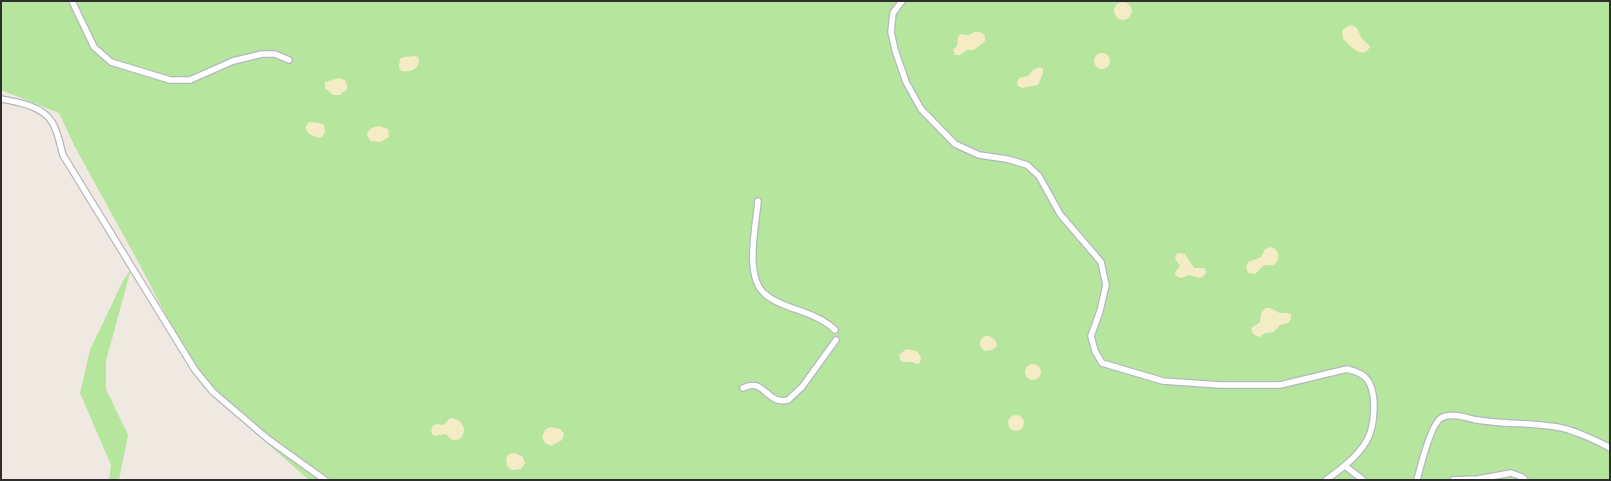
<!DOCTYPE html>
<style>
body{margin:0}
#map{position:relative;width:1611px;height:481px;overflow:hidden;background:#efe9e1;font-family:"DM Sans",sans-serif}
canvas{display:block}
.frame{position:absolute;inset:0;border:2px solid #2e2e2e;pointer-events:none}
</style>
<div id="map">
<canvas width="1611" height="481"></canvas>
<div class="frame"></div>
</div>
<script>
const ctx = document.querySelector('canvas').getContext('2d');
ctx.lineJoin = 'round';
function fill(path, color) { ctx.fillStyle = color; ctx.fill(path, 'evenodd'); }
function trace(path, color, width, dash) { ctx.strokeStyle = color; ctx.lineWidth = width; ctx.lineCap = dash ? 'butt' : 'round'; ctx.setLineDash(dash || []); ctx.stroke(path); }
const green = new Path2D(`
 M1 1H1610V480H309L203 387 142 269 75 147 59 113 1 90Z
 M131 269 106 361V389L128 435 119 480H109L111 465 80 393 90 350 123 281Z`);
const sand = new Path2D(`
 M1114 11a9 9 0 1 1 18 0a9 9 0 1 1-18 0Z
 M1352 25 1357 28 1362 39 1369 45 1370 47C1362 61 1350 45 1343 39L1342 31 1346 27Z
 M975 32C980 32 982 32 985 36V41L974 50H967L960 55H955L953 50 957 46 958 37 961 34 968 35Z
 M1094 61a8 8 0 1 1 16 0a8 8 0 1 1-16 0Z
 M415 56 418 57C422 68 411 73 401 71L399 67 400 59 404 57Z
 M1040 67 1043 69V73L1038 85 1022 88 1018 86 1017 82 1019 78 1028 76 1033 70Z
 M339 78 345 80 347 85V89L340 95H333L325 88V82Z
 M309 122 319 123 324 125 325 131 323 136 318 138 309 134 305 128Z
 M379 126 388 129 389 137 381 142 371 141 367 136C367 129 373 127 379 126Z
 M1271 247C1279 249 1282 261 1273 265 1270 266 1267 265 1264 265L1255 274 1248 273 1246 267 1248 262 1261 257 1265 249Z
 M1177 253 1185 254 1194 268H1204L1206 272 1204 276 1199 278 1189 275 1181 278 1176 276 1175 272 1180 266 1175 259Z
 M1266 308H1270L1280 313H1288L1291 314V319L1288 323 1280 325 1274 332 1265 333 1260 337C1255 336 1252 334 1251 328L1260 322 1261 313Z
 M985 336H990L996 341 997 346 992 350 985 351C978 347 978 340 985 336Z
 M906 349 917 351 921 357 920 363 916 364 912 362H904L900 360 899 355Z
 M1025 372a8 8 0 1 1 16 0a8 8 0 1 1-16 0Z
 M1008 423a8 8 0 1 1 16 0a8 8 0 1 1-16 0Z
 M452 418C462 420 467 428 462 437 454 443 451 440 446 434L434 436 431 432 433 425 438 424 444 425 449 419Z
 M550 427 560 429 564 434 562 440 551 446 545 443 542 437 545 430Z
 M515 453 523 457 525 464 521 469 512 470 507 466 506 458 509 454Z`);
const service = new Path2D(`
 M72 1 94 47 111 62 170 80H190L233 61 262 54H275L289 60
 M902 1 893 13 891 32 895 50 906 82 921 109 955 144 979 155 1007 159 1027 165 1039 176 1060 214 1101 262 1106 285 1100 311 1091 336 1095 351 1102 363 1163 381 1220 385H1280L1347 369C1354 371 1360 372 1366 378 1378 391 1375 428 1366 442 1356 458 1341 469 1326 480
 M1 99C18 102 42 106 52 122 58 131 60 145 63 155L195 370 213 392 268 439 325 480
 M758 201C756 226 744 277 765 294 773 302 785 305 795 309 809 314 824 319 835 330
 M743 388C760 380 762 392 775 399 779 401 784 401 788 400L802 387 836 340
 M1345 466 1363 480
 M1417 480C1420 468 1431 424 1441 418 1450 412 1467 418 1477 420 1505 425 1534 422 1562 428 1575 431 1598 441 1610 448
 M1453 480 1478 479 1511 473 1522 477 1525 480`);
fill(green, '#b6e59e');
fill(sand, '#f3ecc5');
trace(service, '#b4b7c1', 8);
trace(service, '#fff', 5.5);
</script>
